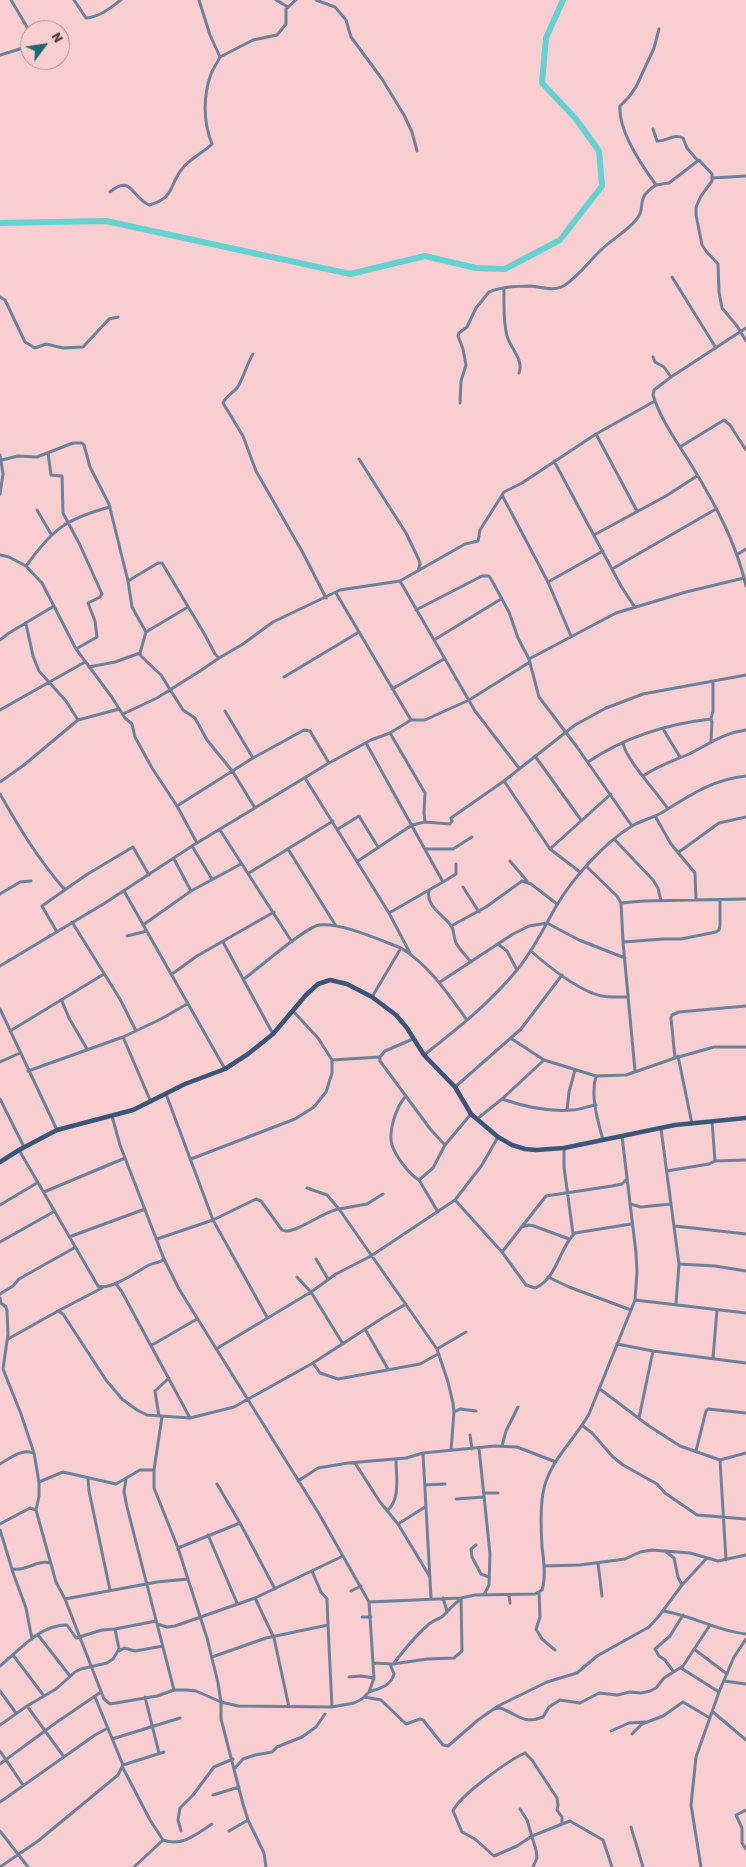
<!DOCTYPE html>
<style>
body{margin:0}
#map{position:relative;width:746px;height:1867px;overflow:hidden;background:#f8ced0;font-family:"Source Sans 3",sans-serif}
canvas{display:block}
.north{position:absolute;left:20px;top:20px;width:50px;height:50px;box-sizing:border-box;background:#f8ced0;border:1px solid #b08c8e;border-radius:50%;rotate:59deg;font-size:14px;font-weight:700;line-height:20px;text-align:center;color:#44292b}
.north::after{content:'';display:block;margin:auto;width:18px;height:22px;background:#1f6b6b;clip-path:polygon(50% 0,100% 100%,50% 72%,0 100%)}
</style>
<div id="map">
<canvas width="746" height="1867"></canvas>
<div class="north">N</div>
</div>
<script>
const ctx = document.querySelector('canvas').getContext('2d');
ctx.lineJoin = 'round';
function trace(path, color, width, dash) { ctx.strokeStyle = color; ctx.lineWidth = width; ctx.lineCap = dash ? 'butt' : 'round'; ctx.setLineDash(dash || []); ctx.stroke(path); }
const river = new Path2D(`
 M0 223 106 221 350 274 425 256 476 268 505 269 560 240 602 186 599 151 576 119 542 83 546 38 563 0`);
const street = new Path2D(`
 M11 0 30 32
 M74 0 86 18C100 17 110 8 121 0
 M199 0 210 35 220 57
 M276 0 288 7
 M316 0 335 7 346 20 351 37 382 79 404 115 412 132 417 151
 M659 29 654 48 636 87 628 98 620 106C618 130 642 166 656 185L669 183 699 160 712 174V181L701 196 696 207V215L702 245 706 251 718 264 719 292 722 308 737 326 746 341
 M54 30 60 27
 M0 55 23 48 30 43
 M653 129 657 141C667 142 673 133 683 138L687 148 698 161
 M713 178 746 176
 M110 192C132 174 131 197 149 205 175 198 169 185 182 169 189 159 203 153 212 144 203 122 203 96 211 74 213 68 217 64 220 57L253 40 277 35 286 24V9L296 0
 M672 277 716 348
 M504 289C504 305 503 321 507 336 511 349 524 360 519 373
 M0 297 5 300 25 342 35 348 46 344 63 348 83 347 109 319 118 317
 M746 328 671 377 654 390 653 395C661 421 678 443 692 466 715 504 736 542 746 586
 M253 354C246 365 244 378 237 388 233 393 226 396 223 403L243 436 256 471 303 553 326 598
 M653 357 655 362 664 367 671 377
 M460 403 461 381 466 365 463 349 458 336 459 333 467 327 476 308 489 292C500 287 518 286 531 286 542 287 554 292 565 285 579 276 589 261 601 250 612 239 626 232 636 220 648 207 633 200 656 185
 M596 434 637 511
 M680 447 724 420 730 425 746 450
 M48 453 51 475 62 476 63 513 80 545 102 594 100 597 88 603 95 621 97 637 76 649
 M0 455 3 474 0 494
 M359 459 406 533 419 560 420 564 418 571
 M2 460 18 456 37 457 73 443H82L84 445 90 467 109 504 128 581 132 607 146 632 140 653 141 656 161 675 183 710 195 718 207 740 233 772 255 808
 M554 461 621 586 634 606
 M502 495 548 582
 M37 510 51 534
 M594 535 666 496 697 476
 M738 554 746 549
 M0 555 9 557 26 566 42 583 76 649 111 696 125 718 132 724 135 737 152 768 177 806 197 843
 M26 566C53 529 65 519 110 507
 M612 569 716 509
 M128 581 158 563H162L205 635 215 654 219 658
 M400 581 475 711 519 768
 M336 593 411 720H425L469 700 530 662
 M416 610 482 576H489L491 579 509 612 518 638 529 659 539 697 577 747 632 826
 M26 624 33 656 39 671 66 701 78 720
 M146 632 188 607
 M571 636 548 582 603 551
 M0 640 9 633 54 606
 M434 640 501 599
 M529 659 616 613 686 592 744 578
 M89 667 115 662 140 653
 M284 677 359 632
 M392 689 444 659
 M0 710 85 662
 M225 711 253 758
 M123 714 157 698 200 671 219 658 243 644 273 622 340 590 400 581 465 544 478 541 480 530 504 492 522 483 596 434 655 401
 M711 719 713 711V682
 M663 729 680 757
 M390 733 425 793 424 813 425 822
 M623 742C624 758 658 793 668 809
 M366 743 443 882 389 913
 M535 756 581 820
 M588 762C625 737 666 724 711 719L712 722 711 741
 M643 776C657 766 673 761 689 754 709 744 723 733 746 730
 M305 778 389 913 410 953
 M504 781 550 849 580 872
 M0 782 24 765 78 720 119 709
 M0 794C20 829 38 859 65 890
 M177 806 253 758 304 730 310 731 329 763
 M655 816 671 844 695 873 696 900
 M338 829 359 816 378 847
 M220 830 292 942
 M615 840 653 880 658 888 661 901
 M192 846 212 879
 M288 849 336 926
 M425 849H453L472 837
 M550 849 611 794
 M679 852 719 823 746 817
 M174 859 191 891
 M358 861 412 825 425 822 450 824 452 821 451 818 504 781 575 725 606 708 643 694 746 675
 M510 861 527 881
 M587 867 617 896 621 903 623 942 635 1071
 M249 873 333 821
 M443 882 456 874V864
 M463 887 479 912
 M124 891 225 1069
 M429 891C425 906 445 916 452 927 454 932 454 938 456 943 460 950 466 956 471 962
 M0 894 20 882 31 881
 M621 903 643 901 746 899
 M72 922 120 999 135 1029
 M143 925 191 891 241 864
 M451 926 486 907 522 881 531 884 557 904
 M57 932 42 906 86 875 133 847 149 875
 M127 936 147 931
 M223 942 273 1034
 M623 942 663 939H681L716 932 719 930 720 926V900
 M498 944 507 951 517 970
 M531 951C549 967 570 984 592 993 603 998 616 997 628 997
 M0 966 105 903 192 846 329 763 371 740 390 733 411 720
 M172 974 197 956 274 912
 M244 979C259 968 304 928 319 925 340 922 380 940 401 948 429 965 448 994 467 1020
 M440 982 513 934 529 926 547 923 579 940 625 958
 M372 997 401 948
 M62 1001 69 1018 87 1049
 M0 1009 57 1130
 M10 1031 104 974
 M123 1037 151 1102
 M413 1039 385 1051 380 1057V1061L431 1130 445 1145
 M512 1039 544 1060 596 1076 626 1075 675 1058 714 1047H746
 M424 1055C457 1029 490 1003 517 970 533 951 544 927 557 905 572 879 605 842 632 826 642 820 653 818 663 812 690 795 714 779 746 776
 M678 1056 692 1124
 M675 1058 671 1018 672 1015 679 1012 746 1006
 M332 1060 380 1057
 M0 1062 20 1053
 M28 1071 123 1037 161 1019 187 1004
 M596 1076C590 1096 598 1121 603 1140
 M455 1087 521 1029 562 975
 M166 1094 213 1220 267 1317
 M405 1097C396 1108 388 1131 392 1145 396 1157 409 1174 419 1180
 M0 1099 24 1147
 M502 1099C525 1107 548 1112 572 1110 580 1110 588 1106 596 1105
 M567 1110 569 1092 575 1070
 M477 1119 502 1099 544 1060
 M712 1121 715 1161
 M661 1129 679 1264 676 1304
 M564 1148V1167L573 1234
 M19 1150 98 1286C110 1291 138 1271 149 1265 155 1262 159 1264 164 1259
 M191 1159 295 1119 314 1107 326 1092 332 1073V1060L318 1038 293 1011
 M667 1171 709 1164 715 1161 746 1160
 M307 1188 327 1195 339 1209 367 1204 383 1194
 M44 1192 125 1158
 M455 1200 502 1252 546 1196 612 1186 622 1184 626 1180
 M630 1204 641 1207 671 1204
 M0 1205 37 1183
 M438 1212 419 1180 433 1168 445 1145 471 1114
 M675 1226 746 1234
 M521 1227 529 1225 534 1226 569 1239
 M69 1237 145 1209
 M157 1239 213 1220 256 1199 261 1201 282 1230C294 1236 323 1211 339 1209L437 1349 448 1382 453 1403 454 1412 451 1450
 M0 1242 55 1211
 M502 1252 526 1285 535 1288C557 1279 560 1246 575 1233L631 1224
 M316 1259 328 1279
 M679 1264 715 1266 746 1271
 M297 1277 311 1292 343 1344
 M548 1277 569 1287 631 1310
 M116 1284 122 1292 190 1418
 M0 1294 13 1286 19 1279 74 1248
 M0 1298 1 1303 6 1307 7 1311 8 1334 3 1369 21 1414 34 1453 39 1482V1496L36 1510
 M635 1300 746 1313
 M58 1311 102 1288
 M365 1329 388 1369
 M8 1339 58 1311 63 1314 106 1380 122 1399 137 1410 147 1415 190 1418 234 1407 313 1363 384 1317 406 1304
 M617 1344 653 1351 746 1363
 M152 1345 197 1319
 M216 1349 311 1292 336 1274 371 1256 455 1200 482 1165 498 1137
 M437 1349 466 1332
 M713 1358 717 1310
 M313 1363 320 1373 338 1379 420 1364 438 1354
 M600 1389 649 1426 680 1446 720 1460 746 1453
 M454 1412 460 1409 476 1411
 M159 1416 155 1391 169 1378
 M162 1417 154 1470V1488L178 1548 207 1638 218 1683 221 1702V1719L243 1804 248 1820 264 1853 266 1867
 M639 1418 653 1351
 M583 1426 592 1433 613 1457 623 1465 657 1484 665 1493 697 1515 746 1519
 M470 1435 472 1449
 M502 1446 506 1431 518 1407
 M479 1448 490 1554 489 1585 484 1595
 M696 1451 706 1411 708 1409 746 1413
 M423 1453 431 1598
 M720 1460 726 1560
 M355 1463 380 1502 398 1524 430 1577
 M0 1464C10 1458 23 1448 33 1453
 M88 1478 89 1491 110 1590
 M126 1479 124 1492 127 1507 174 1690
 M298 1481 318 1468 348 1463 406 1458 423 1453 495 1446 517 1447 556 1462
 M39 1482 63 1472 116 1484 140 1470H154
 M217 1484 240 1523 275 1589
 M425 1485 445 1484
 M484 1493H498
 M456 1499 484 1497
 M387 1511C401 1499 396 1476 396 1459
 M0 1524 30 1508 36 1510 56 1582 65 1599 104 1699 110 1704 157 1696 174 1690H186L196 1691 221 1702 238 1706 332 1707 354 1703 362 1699 369 1692 374 1678 369 1602 318 1512 179 1289 164 1259 120 1145 112 1116
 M398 1524 425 1507
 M0 1530 12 1569C26 1572 37 1559 50 1563
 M208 1535 237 1603
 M476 1545 471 1549 472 1557 481 1574 489 1577
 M178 1548 240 1523
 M665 1551 674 1558 678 1577 682 1585
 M598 1563 602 1596
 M544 1566 580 1565 625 1559 640 1552 652 1550 690 1553 718 1561 746 1555
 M12 1570 26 1608 32 1639
 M351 1591 361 1586
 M539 1593 540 1617 536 1629 542 1639 555 1650
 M509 1595 510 1603
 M255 1598 274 1638 289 1707
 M443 1598 447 1611
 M65 1599 157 1582 188 1579
 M369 1602 461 1598 475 1595 535 1594 542 1590C546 1577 544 1561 542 1547 541 1531 540 1510 543 1493 548 1462 574 1441 589 1414L635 1300 637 1272 636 1253 622 1136
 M663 1611C692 1615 716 1631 746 1634
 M362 1617H371
 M157 1624 167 1627 175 1626 255 1598 343 1556
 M328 1625 332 1707
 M38 1635 70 1676
 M694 1649 727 1674
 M119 1651 124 1648 135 1651 163 1646
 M13 1655 44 1696
 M212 1657 266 1638 328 1625 327 1599 321 1592 312 1571
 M373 1663 393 1664 427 1659 454 1658 462 1651 461 1598
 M394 1663C404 1650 414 1637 427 1626 431 1621 438 1620 443 1616 449 1611 453 1604 460 1600
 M0 1666C20 1650 39 1625 67 1625L76 1638 102 1630 115 1629 156 1621
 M681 1668 719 1692
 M673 1671 665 1660 659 1656 655 1649 670 1636 683 1615
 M349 1677 361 1676 374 1678
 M724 1681 746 1684
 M0 1691 16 1713
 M369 1692C380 1688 391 1686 394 1674L390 1664
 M145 1697 159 1753
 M364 1697 381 1700 406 1724 420 1719 423 1720 443 1745 448 1746 478 1720 498 1706 547 1682 577 1673 597 1656 649 1627 659 1616 682 1585 707 1558
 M27 1706 64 1757
 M494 1709 500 1708C518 1714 522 1725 543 1717L549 1707 560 1700 580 1703 599 1693 617 1695 630 1692 641 1693 650 1691 656 1688 664 1678 683 1666 710 1625
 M713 1712 746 1740
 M0 1725 27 1706 56 1689 75 1672 81 1669 107 1663 113 1659 119 1649 115 1629
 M611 1731 629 1723 645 1722
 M632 1734 642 1724 663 1716 683 1702 710 1718
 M112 1739 180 1718
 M0 1751 23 1785
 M0 1764 57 1722 101 1692
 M123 1765 164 1752
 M123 1768 150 1820 163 1840C182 1847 197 1834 212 1824
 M235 1768 243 1759 255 1755 272 1752 277 1747 302 1737 316 1727 325 1714
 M213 1795 239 1787
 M0 1802 95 1735 108 1728
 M520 1809 527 1820 536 1850 537 1858 533 1867
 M746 1810 736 1815 742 1828V1843L746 1849
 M562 1824V1817L557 1810 558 1805 557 1798 532 1760 525 1753C509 1760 459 1796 453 1811L462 1832 475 1839 494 1856 517 1846 532 1836 570 1821 603 1840 612 1867
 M631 1827 643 1867
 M0 1831 28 1867
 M181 1831 178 1820 180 1808 193 1795 214 1767 233 1759
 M229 1831 248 1820
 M0 1867 38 1841 118 1775 123 1765 95 1697
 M134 1867 163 1840
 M701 1867 691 1805 696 1757 719 1692 734 1657 746 1639`);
const secondary = new Path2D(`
 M0 1162 19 1150 57 1130 133 1110 185 1084 225 1069 248 1054 273 1034 306 995 318 984 330 980 347 984 372 997 396 1015 407 1028 424 1055 455 1087 471 1114 498 1137 512 1145 525 1149 536 1150 564 1148 675 1125 746 1118`);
trace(river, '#65d2d2', 6);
trace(street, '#6d819a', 3);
trace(secondary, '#3a567a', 4.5);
</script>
